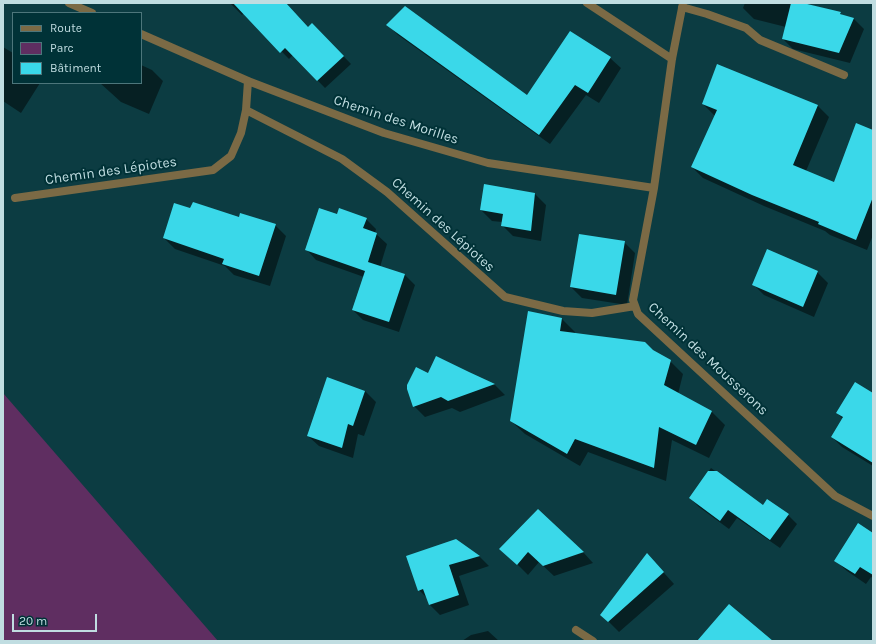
<!DOCTYPE html>
<meta charset="utf-8">
<style>
body{margin:0}
#map{position:relative;width:876px;height:644px;overflow:hidden;background:#0c3c42;font-family:Karla,sans-serif}
canvas{display:block}
.frame{position:absolute;inset:0;border:4px solid #c0dde1;pointer-events:none}
.legend{position:absolute;left:12px;top:12px;width:130px;height:72px;box-sizing:border-box;background:#003237;border:1px solid #4d767b;margin:0;padding:5px 7px;list-style:none;font-size:12px;color:#c0dde1}
.legend li{display:flex;align-items:center;gap:8px;height:20px}
.legend b{width:20px;border:1px solid #4d767b}
.scale{position:absolute;left:12px;top:614px;width:85px;height:18px;box-sizing:border-box;border:2px solid #c0dde1;border-top:0;padding-left:5px;font-size:12px;line-height:14px;white-space:nowrap;color:#c0dde1;-webkit-text-stroke:3px #003237;paint-order:stroke}
</style>
<div id="map">
<canvas width="876" height="644"></canvas>
<div class="frame"></div>
<ul class="legend">
<li><b style="height:5px;background:#7b6a45"></b>Route</li>
<li><b style="height:11px;background:#5f2e61"></b>Parc</li>
<li><b style="height:11px;background:#3ad8e9"></b>Bâtiment</li>
</ul>
<div class="scale">20 m</div>
</div>
<script>
const ctx = document.querySelector('canvas').getContext('2d');
ctx.lineJoin = 'round';
function fill(path, color) { ctx.fillStyle = color; ctx.fill(path, 'evenodd'); }
function trace(path, color, width, dash) { ctx.strokeStyle = color; ctx.lineWidth = width; ctx.lineCap = dash ? 'butt' : 'round'; ctx.setLineDash(dash || []); ctx.stroke(path); }
function write(font, color, halo, rows, align = 'center') {
  ctx.font = font + ' Karla,sans-serif'; ctx.lineWidth = 4; ctx.setLineDash([]); ctx.textBaseline = 'middle'; ctx.strokeStyle = halo; ctx.fillStyle = color; for (const [text, x, y, turn = 0] of rows) {
    ctx.save(); ctx.translate(x, y); ctx.rotate((+turn || 0) * Math.PI / 180); ctx.textAlign = isNaN(turn) ? turn : align; if (halo) ctx.strokeText(text, 0, 0); ctx.fillText(text, 0, 0); ctx.restore();
  }
}
const green = new Path2D(`
 M3 393 218 641H3Z`);
const shadow = new Path2D(`
 M230 3H284L308 28 312 24 351 64 325 88 293 55 289 59 244 13 242 15Z
 M745 3H804L840 13 843 16 854 19 864 29 850 63 793 49 783 39 786 27 754 19 743 8Z
 M388 25 527 96 610 58 621 68 599 103 586 95 550 144 398 35Z
 M3 47 13 53V83H40L21 113 3 101Z
 M141 65 152 70 163 81 149 114 121 102 100 83H141Z
 M703 104 818 106 829 117 806 171 835 184 873 131V235L867 250 830 235 825 231 764 206 703 178 692 167 715 116Z
 M485 186 535 194 546 205 541 241 513 236 502 225V222L492 221 481 210Z
 M191 209 275 225 286 236 270 286 234 275 225 266 175 249 164 238Z
 M338 215 366 219 376 229 375 233 387 244 380 267 405 275 415 285 399 332 363 320 353 310 364 277 316 260 306 249Z
 M624 242 635 253 627 305 582 298 571 287Z
 M817 272 828 283 814 317 764 295 753 284Z
 M529 312 562 319 575 332V334L654 352 670 361 683 374 678 394 712 412 725 425 709 458 672 440 666 481 588 452 580 466 525 434 511 421Z
 M437 358 495 385 505 395 460 412 452 408 425 417 414 406Z
 M365 391 376 402 364 436 358 434 353 458 319 446 308 436Z
 M873 394V466L842 447 832 437 843 419 837 413Z
 M711 468 763 506 788 515 797 524 780 548 737 518 729 529 699 507 690 498Z
 M538 511 583 552 593 563 554 576 539 562 528 575 512 559Z
 M873 534V578L871 577 866 584 847 571 836 561Z
 M455 540 479 556 489 566 459 576 469 605 440 615 430 605 428 599 419 590Z
 M647 554 674 584 619 632 601 614Z
 M488 631 499 641H462L471 635Z`);
const building = new Path2D(`
 M233 3H286L308 27 312 23 344 56 317 81 285 48 280 53Z
 M791 3H803L841 12 840 14 854 18 839 53 782 39Z
 M405 6 527 95 570 31 611 57 588 93 575 85 539 135 386 25Z
 M717 64 818 105 793 165 834 182 856 123 873 130V197L856 240 818 224 819 222 752 195 691 167 717 110 702 104Z
 M484 184 535 193 531 231 501 226 503 214 480 210Z
 M193 202 239 217 240 213 276 224 259 276 222 264 224 259 163 238 174 203 190 208Z
 M319 208 337 214 339 208 367 218 363 228 377 233 368 262 405 274 389 322 352 310 365 271 305 250Z
 M579 234 625 241 616 295 570 287Z
 M767 249 818 271 803 307 752 285Z
 M528 311 562 318 560 331 645 342 653 350 671 360 664 385 712 411 696 445 659 427 654 468 575 439 567 454 510 421Z
 M436 356 469 372 495 384 448 401 441 397 413 407 407 389V385L416 367 428 373Z
 M327 377 365 391 353 426 348 424 342 448 307 436Z
 M855 382 873 393V463L831 437 843 417 836 413Z
 M708 471H717L763 505 767 499 789 514 770 540 728 510 720 521 689 498Z
 M538 509 584 552 543 566 528 552 517 565 499 549Z
 M858 523 873 533V575L860 567 855 574 834 561Z
 M456 539 480 556 449 565 459 595 429 605 423 589 418 591 406 556Z
 M647 553 664 572 608 622 600 615Z
 M729 604 773 641H697Z`);
const street = new Path2D(`
 M69 3 92 13
 M587 3 672 59
 M683 3 672 59 654 188 633 300 638 314 835 496 873 516
 M682 7 707 14 746 28 760 40 844 75
 M141 34 248 81 384 133 488 163 654 188
 M248 81 246 110 342 159 387 192 505 297 563 311 592 313 635 306
 M15 198 213 170 231 156 241 133 246 110
 M576 630 593 641`);
const streetNames = [
 ["Chemin des Morilles",396,120,18],
 ["Chemin des Lépiotes",111,171,-8],
 ["Chemin des Lépiotes",443,225,42],
 ["Chemin des Mousserons",708,359,43]
];
fill(green, '#5f2e61');
fill(shadow, '#0007');
fill(building, '#3ad8e9');
trace(street, '#7b6a45', 8);
write('14px', '#c0dde1', '#003237', streetNames);
</script>
